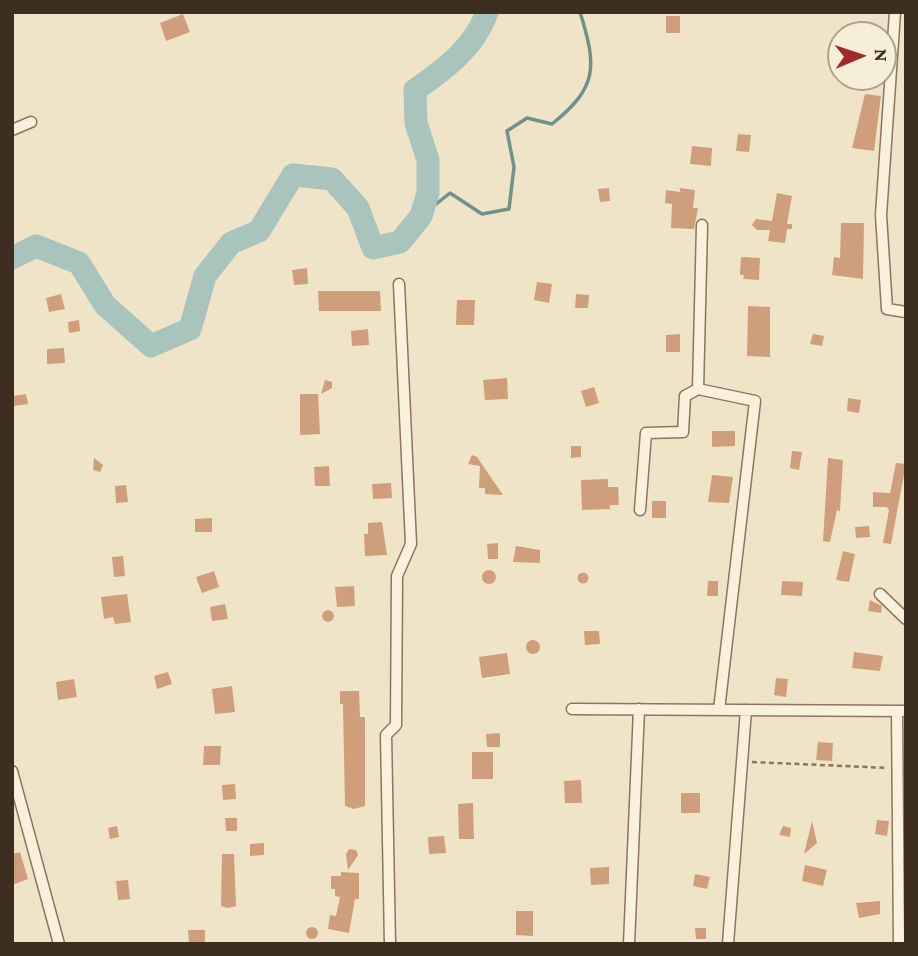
<!DOCTYPE html>
<style>
body{margin:0}
#map{position:relative;width:918px;height:956px;overflow:hidden;background:#f0e4c8;font-family:"Crimson Pro",serif}
canvas{display:block}
.frame{position:absolute;inset:0;border:14px solid #3d2e20;pointer-events:none}
.north{position:absolute;left:827px;top:21px;width:70px;height:70px;box-sizing:border-box;background:#f7eed8;border:2px solid #ada18e;border-radius:50%;rotate:88deg;font-size:19px;font-weight:700;line-height:28px;text-align:center;color:#3d2e20}
.north::after{content:'';display:block;margin:auto;width:24px;height:32px;background:#9e2a2b;clip-path:polygon(50% 0,100% 100%,50% 72%,0 100%)}
</style>
<div id="map">
<canvas width="918" height="956"></canvas>
<div class="frame"></div>
<div class="north">N</div>
</div>
<script>
const ctx = document.querySelector('canvas').getContext('2d');
ctx.lineJoin = 'round';
function trace(path, color, width, dash) { ctx.strokeStyle = color; ctx.lineWidth = width; ctx.lineCap = dash ? 'butt' : 'round'; ctx.setLineDash(dash || []); ctx.stroke(path); }
function fill(path, color) { ctx.fillStyle = color; ctx.fill(path, 'evenodd'); }
const stream = new Path2D(`
 M421 216 450 193 482 214 509 209 514 167 507 131 527 118 552 124C598 87 597 67 580 12`);
const river = new Path2D(`
 M12 258 36 246 79 263 105 305 151 346 190 329 205 276 231 243 259 231 293 175 332 179 358 208 373 248 400 242 421 216 428 193V160L416 123 415 90C445 69 475 47 487 12`);
const building = new Path2D(`
 M183 14 190 32 166 41 160 23Z
 M666 16H680V33H666Z
 M865 94 881 96 874 151 852 148Z
 M738 134 751 135 749 152 736 151Z
 M692 146 712 148 711 166 690 164Z
 M609 188 610 201 600 202 598 189Z
 M680 188 695 190 693 208H698L694 229 671 228 672 204 665 203 666 190 680 192Z
 M777 193 792 196 787 224H792V229H787L785 243 768 241 770 230H757L752 225 756 219 772 221Z
 M841 223H864L863 279 832 275 834 257 840 258Z
 M741 257 760 258 759 280 743 279 744 275H740Z
 M307 268 308 284 294 285 292 270Z
 M537 282 552 284 549 303 534 300Z
 M318 291H380L381 311H319Z
 M61 294 65 309 49 312 46 298Z
 M576 294 589 295 588 308H575Z
 M457 300H475L474 325H456Z
 M748 306 770 307V357L747 356Z
 M79 320 80 331 69 333 68 322Z
 M368 329 369 345 352 346 351 331Z
 M680 334V352H666V335Z
 M813 334 824 336 822 346 810 344Z
 M64 348 65 363 47 364V349Z
 M507 378 508 399 485 400 483 380Z
 M325 380 332 382V388L321 394Z
 M594 387 599 403 586 407 581 391Z
 M26 394 28 404 14 406 13 396Z
 M300 394H318L320 434 300 435Z
 M848 398 861 400 859 413 847 411Z
 M712 431H735V446L712 447Z
 M571 446H581V457L571 458Z
 M792 451 802 452 799 470 790 468Z
 M472 455 477 457 503 495 485 494V488H479L480 466 468 464Z
 M94 458 103 465 100 472 93 470Z
 M828 458 843 460 840 511 837 510 830 542 823 541Z
 M896 463 906 464 891 544 883 543 889 510 887 507H873V492L890 493Z
 M329 466 330 486H315L314 467Z
 M712 475 733 477 729 503 708 502Z
 M608 479V487H618L619 505H610V509L582 510 581 480Z
 M391 483 392 498 373 499 372 484Z
 M126 485 128 502 116 503 115 486Z
 M652 501H666V518H652Z
 M212 518V532H195V519Z
 M382 522 387 555 365 556 364 534H368V523Z
 M869 526 870 537 856 538 855 527Z
 M498 543V559H488L487 544Z
 M516 546 540 550V563L513 562Z
 M843 551 855 554 849 582 836 580Z
 M123 556 125 576 114 577 112 557Z
 M482 577a7 7 0 1 1 14 0a7 7 0 1 1-14 0Z
 M214 571 219 587 202 593 196 577Z
 M577.5 578a5.5 5.5 0 1 1 11 0a5.5 5.5 0 1 1-11 0Z
 M708 581H718V596H707Z
 M782 581 803 582 802 596 781 595Z
 M354 586 355 606 337 607 335 587Z
 M127 594 131 622 115 624 113 617 104 619 101 597Z
 M870 600 882 606 881 613 868 611Z
 M225 604 228 619 212 621 210 607Z
 M322 616a6 6 0 1 1 12 0a6 6 0 1 1-12 0Z
 M584 631H599L600 644 585 645Z
 M526 647a7 7 0 1 1 14 0a7 7 0 1 1-14 0Z
 M854 652 883 656 880 671 852 668Z
 M507 653 510 674 482 678 479 657Z
 M168 672 172 684 157 689 154 676Z
 M776 678 788 679 786 697 774 695Z
 M74 679 77 697 58 700 56 682Z
 M232 686 235 712 215 714 212 689Z
 M340 691H359L360 717H365V806L354 809 345 806 343 704H340Z
 M500 733V747H487L486 734Z
 M818 742 833 743 832 761 816 760Z
 M204 746H221L220 765H203Z
 M472 752H493V779H472Z
 M581 780 582 803H565L564 781Z
 M235 784 236 799 223 800 222 785Z
 M681 793H700V813H681Z
 M473 803 474 839H459L458 804Z
 M225 818H237V831H226Z
 M877 820 889 821 887 836 875 834Z
 M812 821 817 843 804 854Z
 M117 826 119 837 110 839 108 828Z
 M783 826 791 828 790 837 779 835Z
 M444 836 446 853 429 854 428 837Z
 M264 843V855L250 856V844Z
 M349 849 356 850 358 855 348 870 346 854Z
 M20 852 28 879 12 885V854Z
 M222 854H234L236 906 228 908 221 906Z
 M805 865 827 870 823 886 802 881Z
 M609 867V884L591 885 590 868Z
 M341 872 359 873V899H355L349 933 328 929 330 915 336 916 340 897 335 896V889H331V876H341Z
 M695 874 710 877 707 889 693 886Z
 M128 880 130 899 118 900 116 881Z
 M880 901V914L859 918 856 903Z
 M516 911H533V936L516 935Z
 M306 933a6 6 0 1 1 12 0a6 6 0 1 1-12 0Z
 M695 928H706V939H696Z
 M188 930H205V942L189 943Z`);
const path = new Path2D(`
 M752 762 888 768`);
const minor = new Path2D(`
 M895 12 881 215 887 309 906 312
 M12 130 31 122
 M702 225 698 389 755 401 719 710
 M640 510 646 433 683 432 685 396 698 389
 M880 594 906 619
 M572 709 906 711
 M897 711 899 944
 M12 771 59 944
 M390 944 386 735 396 725 397 576 411 544 399 284
 M629 944 639 709
 M728 944 746 710`);
trace(stream, '#6f938a', 3.5);
trace(river, '#a9c4bc', 23);
fill(building, '#cf9f7d');
trace(minor, '#8d765c', 13);
trace(path, '#8d765c', 2.5, [5, 3.5]);
trace(minor, '#faf1dc', 10);
</script>
